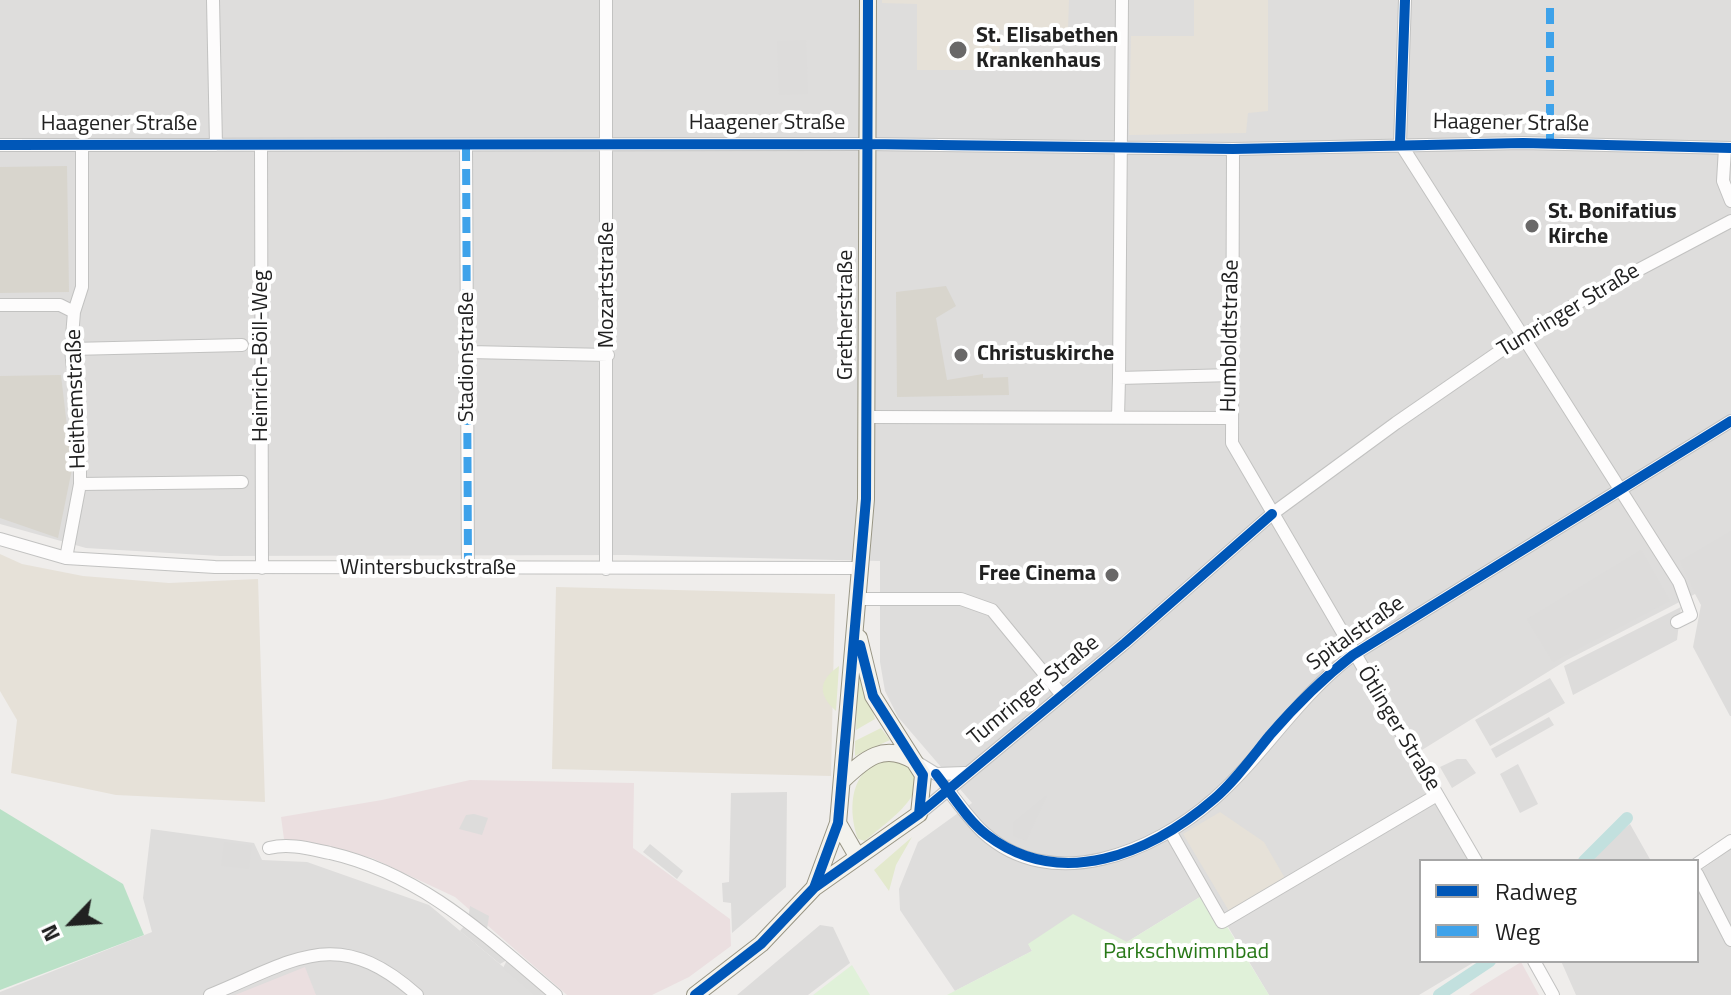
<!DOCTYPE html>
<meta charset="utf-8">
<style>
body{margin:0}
#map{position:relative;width:1731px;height:995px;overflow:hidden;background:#efedeb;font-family:"Titillium Web",sans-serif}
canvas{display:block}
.legend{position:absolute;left:1419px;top:859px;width:280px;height:104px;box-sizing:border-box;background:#fff;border:2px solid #a6a6a6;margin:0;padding:10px 14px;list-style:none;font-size:24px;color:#212121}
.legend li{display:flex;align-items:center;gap:16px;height:40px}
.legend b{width:40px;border:2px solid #a6a6a6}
.north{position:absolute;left:32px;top:883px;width:80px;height:80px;-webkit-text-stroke:6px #fff;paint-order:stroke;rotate:245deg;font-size:22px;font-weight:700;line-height:32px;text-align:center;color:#212121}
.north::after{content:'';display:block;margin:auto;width:28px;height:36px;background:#212121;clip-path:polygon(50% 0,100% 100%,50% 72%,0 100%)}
</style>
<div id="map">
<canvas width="1731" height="995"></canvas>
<ul class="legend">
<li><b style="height:10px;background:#0057b8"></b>Radweg</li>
<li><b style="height:10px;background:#3ea2ea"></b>Weg</li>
</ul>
<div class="north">N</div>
</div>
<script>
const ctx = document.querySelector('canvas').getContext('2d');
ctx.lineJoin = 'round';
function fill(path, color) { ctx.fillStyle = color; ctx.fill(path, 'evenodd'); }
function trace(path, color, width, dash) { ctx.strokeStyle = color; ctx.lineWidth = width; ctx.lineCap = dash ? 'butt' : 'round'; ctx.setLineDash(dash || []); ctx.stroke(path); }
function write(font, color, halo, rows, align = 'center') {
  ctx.font = font + ' "Titillium Web",sans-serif'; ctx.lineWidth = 8; ctx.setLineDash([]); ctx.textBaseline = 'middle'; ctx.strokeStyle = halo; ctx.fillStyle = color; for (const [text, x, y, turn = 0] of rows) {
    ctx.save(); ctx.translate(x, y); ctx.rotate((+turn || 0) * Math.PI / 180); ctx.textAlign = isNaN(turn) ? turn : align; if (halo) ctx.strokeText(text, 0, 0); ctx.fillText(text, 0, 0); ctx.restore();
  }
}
const residential = new Path2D(`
 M0 0H1731V659L1695 594 1567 660 1409 758 1469 861H1421V961H1476L1419 995H1269L1227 925 1219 929 1200 897 1127 942 1029 945 1032 951 955 991 900 910 899 889 918 842 972 803 898 717 885 691 880 662V561L625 555 220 556 86 548 0 524Z
 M151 829 254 843 262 860 307 862 429 905 537 995H0V992L152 932 143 898Z
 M1731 849V995H1576L1561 961H1697V873Z`);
const commercial = new Path2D(`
 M470 780 634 783 633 848 730 919 731 946 689 977 652 995H567L455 897 372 858 284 839 281 817 382 800Z
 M1521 962 1539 995H1469L1479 988Z
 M305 967 316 995H235Z`);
const education = new Path2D(`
 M882 0H1069L1068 29 1000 30 999 70H917V4L882 3Z
 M1194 0H1268V111L1248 113 1246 133 1129 135 1131 36H1194Z
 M0 554 22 564 83 576 169 583 258 579 265 802 116 795 11 773 17 720 0 691Z
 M556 587 835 594 831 776 552 769Z
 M1220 812 1264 842 1286 880 1229 911 1183 834Z`);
const construction = new Path2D(`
 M67 166 69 292 0 293V167Z
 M946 286 956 306 936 318 947 380 983 374V378L1008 377 1009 395 897 397 896 292Z
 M61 375 72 469 58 538 0 518V376Z`);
const grass = new Path2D(`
 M858 662 875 719 856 730Z
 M839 666 836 711C817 694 819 680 839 666Z
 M881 728 890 740 855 756V741Z
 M895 758C948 782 890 819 865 841L858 839C846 804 852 762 895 758Z
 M912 837 896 865 889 891 874 870Z`);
const park = new Path2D(`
 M1200 897 1219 928 1226 925 1269 995H947L1032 951 1028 944 1073 914 1127 942Z
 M852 965 870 995H813Z`);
const pitch = new Path2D(`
 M0 809 123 884 144 935 0 990Z`);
const parking = new Path2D(`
 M806 40 808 94 779 95 777 41Z
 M1731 531V716H1730L1693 647 1701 605 1680 561Z
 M1641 550 1670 601 1553 662 1527 619Z
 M1681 607 1677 640 1573 695 1564 666Z
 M1550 678 1565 703 1490 746 1475 720Z
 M1549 717 1554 725 1496 758 1491 749Z
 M1457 759H1466L1476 773 1452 788 1440 767Z
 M1518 764 1538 804 1520 813 1500 774Z
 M787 792 786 887 732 933 731 903 723 902 722 883 729 882 731 793Z
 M1047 795 1026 841 1013 836V823Z
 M474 814 488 818 482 835 459 829 466 815Z
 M1630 824 1651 861H1592L1613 838Z
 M224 842 252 845 249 869 221 866Z
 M650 844 683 871 677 879 643 852Z
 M470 906 489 916 486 936 556 995H535L503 968 507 960 500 964 460 931 468 921Z
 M820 925 833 927 850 963 808 995H737Z`);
const canal = new Path2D(`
 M1584 861 1627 818
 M1439 995 1490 961`);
const minor = new Path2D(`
 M213 0 216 145
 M1405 0 1400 143 1679 582 1691 615 1677 622
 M0 145 867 144 1233 149 1523 143 1731 148
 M261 145 262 568
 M466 145 468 570
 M1725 148 1723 181 1731 201
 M1233 149 1232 443 1476 861
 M0 305H60L74 312
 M71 349 242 345
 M469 352 608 355
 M1119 378 1122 0
 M868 417 1231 418
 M1118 417 1119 378 1233 375
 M80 484 242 482
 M0 539 66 558 215 567 860 568
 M66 558 80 484V440L71 349 74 312 82 287V144
 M606 569V0
 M858 599H961L992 610 1061 694
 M918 763 936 774 965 773
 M948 790C959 804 970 820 983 832 1052 895 1154 852 1214 799 1265 754 1297 697 1353 655L1731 421
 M919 814 1125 643 1272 514 1396 423 1522 336 1591 295 1731 221
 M1170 831 1222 922 1437 795
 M269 848C290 843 310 849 330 853 422 874 486 936 556 995
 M1697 864 1731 841
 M1697 874 1731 940
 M1534 961 1553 995
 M210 995C296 960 337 924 417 995`);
const secondary = new Path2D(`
 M843 780C865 759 884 742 914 761
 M838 823 857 856
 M814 888 838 823 866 499 868 0
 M695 995 761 944 814 888 919 814 923 775 873 696 859 638`);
const quiet = new Path2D(`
 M1550 144V0
 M466 145 468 570`);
const cycleway = new Path2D(`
 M1400 143 1405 0
 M0 145 867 144 1233 149 1523 143 1731 148
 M860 645 873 696 923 775 919 814
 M936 774C952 794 967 820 987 835 1061 891 1150 854 1214 799 1235 781 1252 757 1270 735 1296 705 1322 679 1353 655L1731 421
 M814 888 838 823 866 499 868 0
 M695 995 761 944 814 888 919 814 1125 643 1272 514`);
const markers = [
 [958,50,10,"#696868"],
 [1532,226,8,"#696868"],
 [961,355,8,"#696868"],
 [1112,575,8,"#696868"]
];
const poiNames = [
 ["St. Elisabethen",976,37],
 ["Krankenhaus",976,62],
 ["St. Bonifatius",1548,213],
 ["Kirche",1548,238],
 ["Christuskirche",977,355],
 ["Free Cinema",1096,575,"right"]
];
const streetNames = [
 ["Haagener Straße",767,124],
 ["Haagener Straße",1511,124,1],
 ["Haagener Straße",119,125],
 ["Mozartstraße",608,285,-90],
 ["Tumringer Straße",1569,311,-31],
 ["Gretherstraße",847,315,-90],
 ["Humboldtstraße",1231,336,-89],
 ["Heinrich-Böll-Weg",262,356,-90],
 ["Stadionstraße",468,357,-90],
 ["Heithemstraße",77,399,-92],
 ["Wintersbuckstraße",428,569],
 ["Spitalstraße",1356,634,-35],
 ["Tumringer Straße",1034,691,-39],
 ["Ötlinger Straße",1398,729,59]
];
const parkNames = [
 ["Parkschwimmbad",1186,953]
];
fill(residential, '#dedddc');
fill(commercial, '#ebdfe0');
fill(education, '#e6e1d8');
fill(construction, '#d8d5cd');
fill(grass, '#e3e9cd');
fill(park, '#e0f1d9');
fill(pitch, '#bae1c7');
fill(parking, '#dddcdb');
trace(canal, '#c2e0de', 12);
trace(minor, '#c2c2c1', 14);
trace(secondary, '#989584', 18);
trace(minor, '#fdfcfc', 12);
trace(secondary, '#f3f2ed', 16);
trace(quiet, '#3ea2ea', 8, [16, 8]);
trace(cycleway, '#0057b8', 10);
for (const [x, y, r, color] of markers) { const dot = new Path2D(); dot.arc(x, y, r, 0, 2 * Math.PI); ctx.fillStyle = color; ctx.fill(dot); trace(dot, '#fff', 3); }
write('bold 22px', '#212121', '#fff', poiNames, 'left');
write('22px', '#212121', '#fff', streetNames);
write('22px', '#277817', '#fff', parkNames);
</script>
